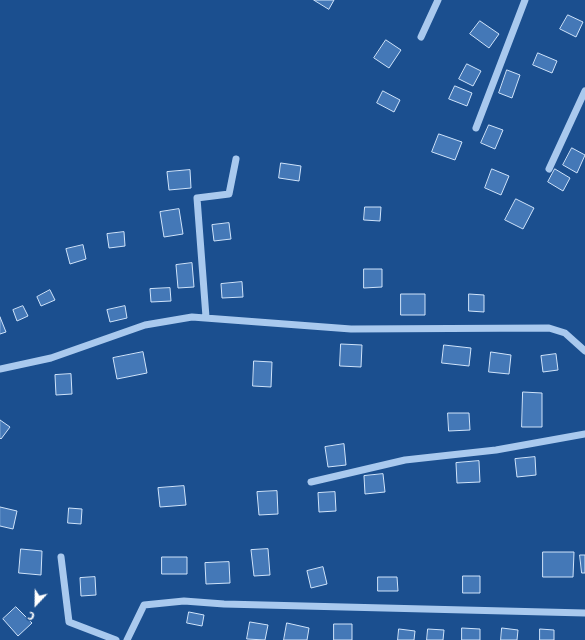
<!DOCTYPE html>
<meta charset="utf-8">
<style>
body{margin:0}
#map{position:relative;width:585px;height:640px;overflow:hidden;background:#1b4f8f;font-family:"Fira Sans Condensed",sans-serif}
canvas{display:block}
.north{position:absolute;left:16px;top:584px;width:40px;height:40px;-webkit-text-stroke:3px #1b4f8f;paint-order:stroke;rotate:202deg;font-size:11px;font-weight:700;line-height:16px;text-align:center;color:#fff}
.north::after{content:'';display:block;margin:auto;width:14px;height:18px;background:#fff;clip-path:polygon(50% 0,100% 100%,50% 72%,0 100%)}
</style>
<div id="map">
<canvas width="585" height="640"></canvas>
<div class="north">С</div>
</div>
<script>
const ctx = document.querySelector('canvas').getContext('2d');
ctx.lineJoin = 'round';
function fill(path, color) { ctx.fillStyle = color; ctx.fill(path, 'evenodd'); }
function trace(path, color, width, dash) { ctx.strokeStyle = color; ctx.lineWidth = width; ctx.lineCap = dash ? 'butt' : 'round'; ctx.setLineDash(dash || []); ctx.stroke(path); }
const building = new Path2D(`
 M314 0H334L329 9Z
 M568 15 583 22 576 37 560 29Z
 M480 21 499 34 489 48 470 34Z
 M386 40 401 50 389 68 374 58Z
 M538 53 557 61 552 73 533 65Z
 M467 64 481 71 473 86 459 79Z
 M507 70 520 75 512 98 499 93Z
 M455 86 472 93 467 106 449 99Z
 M383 91 400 100 394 112 377 103Z
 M489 125 503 130 495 149 481 143Z
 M439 134 462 142 455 160 432 152Z
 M572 148 585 155 577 173 563 165Z
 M281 163 301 166 299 181 279 178Z
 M492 169 509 176 501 195 485 188Z
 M555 169 570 178 563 191 548 182Z
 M190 170 191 188 169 190 167 172Z
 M516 199 534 208 523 229 505 220Z
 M365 207H381L380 221 364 220Z
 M179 209 183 234 164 237 160 212Z
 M229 223 231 239 214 241 212 225Z
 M124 232 125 246 109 248 107 234Z
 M83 245 86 259 70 264 66 249Z
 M192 263 194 287 178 288 176 265Z
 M364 269H382V287L364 288Z
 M242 282 243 297 222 298 221 284Z
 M170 288 171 301 151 302 150 289Z
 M50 290 55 300 41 306 37 297Z
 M401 294H425V315H401Z
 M469 294 484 295V312L469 311Z
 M23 306 28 316 17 321 13 310Z
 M125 306 127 318 110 322 107 310Z
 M0 317 6 332 0 334Z
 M341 344 362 345 361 367 340 366Z
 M444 345 471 348 469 366 442 363Z
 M143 352 147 373 117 379 113 358Z
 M491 352 511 355 509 374 489 372Z
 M556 354 558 370 543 372 541 356Z
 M254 361 272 362 271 387 253 386Z
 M71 374 72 394 56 395 55 375Z
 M523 392 542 393V427H522Z
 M448 413H469L470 430 449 431Z
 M0 420 10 427 1 439 0 438Z
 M344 444 346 465 328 467 325 447Z
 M535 457 536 475 517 477 515 459Z
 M479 461 480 482 457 483 456 463Z
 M383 474 385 492 365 494 364 476Z
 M184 486 186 505 160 507 158 488Z
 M277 491 278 514 259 515 257 492Z
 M335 492 336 511 319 512 318 493Z
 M0 507 17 511 13 529 0 526Z
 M69 508 82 509 81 524 68 523Z
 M21 549 42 551 41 575 19 573Z
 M268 549 270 575 254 576 251 550Z
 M543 552H574L573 577H543Z
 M580 555H585V573H582Z
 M162 557H187V574H162Z
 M229 562 230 583 206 584 205 563Z
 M323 567 327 584 311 588 307 571Z
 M463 576H480V593H463Z
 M95 577 96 595 81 596 80 578Z
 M378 577H397L398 591H378Z
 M16 607 32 623 18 636 3 619Z
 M189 612 204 615 202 626 187 623Z
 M250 622 268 625 265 640 247 639Z
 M287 623 309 628 307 640H284Z
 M334 624H352V640H334Z
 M462 628 480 629V640H462Z
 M502 628 518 630 517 640H501Z
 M399 629 415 631 414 640H398Z
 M428 629 444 630 443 640H427Z
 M540 629 554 630V640H540Z`);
const minor = new Path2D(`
 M421 37 438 0
 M476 128 525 0
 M549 169 585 91
 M206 317 197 198 229 194 236 159
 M0 369 51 358 145 325 192 317 351 329 549 328 565 333 585 351
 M311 482 405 460 496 450 585 434
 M61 557 69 622 116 640
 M127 640 144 605 184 601 224 604 585 613`);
fill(building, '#4478b7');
trace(building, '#cfe3fa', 1);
trace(minor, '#a9c9ee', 7);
</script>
